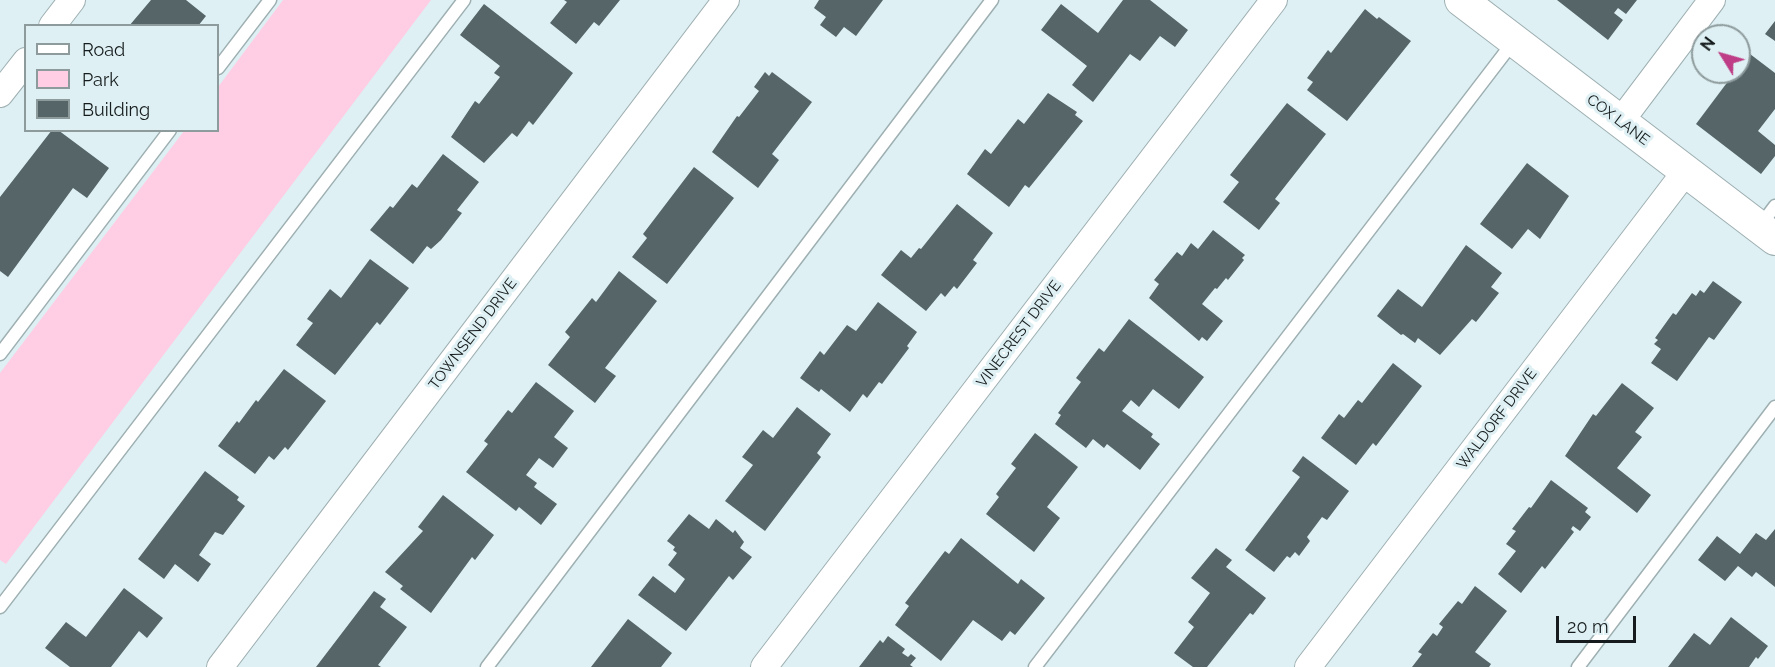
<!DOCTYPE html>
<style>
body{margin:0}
#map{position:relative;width:1775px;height:667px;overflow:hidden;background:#def0f3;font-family:Raleway,sans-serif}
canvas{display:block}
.legend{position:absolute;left:24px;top:24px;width:195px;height:108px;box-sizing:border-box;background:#def0f3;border:2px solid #8e9b9d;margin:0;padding:8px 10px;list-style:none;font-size:18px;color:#161c1d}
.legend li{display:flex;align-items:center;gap:12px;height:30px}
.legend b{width:30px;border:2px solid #8e9b9d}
.north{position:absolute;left:1691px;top:24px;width:60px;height:60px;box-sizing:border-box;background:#def0f3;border:2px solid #8e9b9d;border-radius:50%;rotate:307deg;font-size:16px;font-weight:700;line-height:24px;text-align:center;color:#161c1d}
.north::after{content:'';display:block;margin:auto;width:21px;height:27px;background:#be3d86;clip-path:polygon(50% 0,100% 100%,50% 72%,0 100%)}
.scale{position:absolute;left:1556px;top:616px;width:80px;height:27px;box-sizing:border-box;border:3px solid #161c1d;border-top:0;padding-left:8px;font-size:18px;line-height:21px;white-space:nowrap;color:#161c1d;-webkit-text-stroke:4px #def0f3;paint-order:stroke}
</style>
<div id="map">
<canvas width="1775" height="667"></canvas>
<ul class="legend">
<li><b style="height:8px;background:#fff"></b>Road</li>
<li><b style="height:16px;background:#ffcee4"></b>Park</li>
<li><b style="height:16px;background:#556568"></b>Building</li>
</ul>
<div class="north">N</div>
<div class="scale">20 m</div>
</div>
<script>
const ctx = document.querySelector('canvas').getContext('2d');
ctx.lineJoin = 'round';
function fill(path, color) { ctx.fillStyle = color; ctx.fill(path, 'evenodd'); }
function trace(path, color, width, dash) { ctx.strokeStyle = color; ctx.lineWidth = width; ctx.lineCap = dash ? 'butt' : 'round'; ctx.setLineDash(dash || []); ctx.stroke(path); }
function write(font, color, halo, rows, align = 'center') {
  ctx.font = font + ' Raleway,sans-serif'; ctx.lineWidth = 6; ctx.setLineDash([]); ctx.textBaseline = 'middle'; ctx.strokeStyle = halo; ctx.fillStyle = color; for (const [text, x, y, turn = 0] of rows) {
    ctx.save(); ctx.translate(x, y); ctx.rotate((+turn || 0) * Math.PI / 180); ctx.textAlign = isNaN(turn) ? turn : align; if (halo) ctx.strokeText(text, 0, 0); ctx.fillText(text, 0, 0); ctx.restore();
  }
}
const green = new Path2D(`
 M283 0H431L6 564 0 560V373L184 131 218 130V87Z`);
const building = new Path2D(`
 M151 0H186L206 16 198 26H129Z
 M564 0H620L599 26 594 22 576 44 550 23 567 2Z
 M819 0H883L856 36 844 27 836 37 820 25 826 17 814 8Z
 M1123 0H1150L1188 30 1175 47 1160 36 1140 61 1130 54 1093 102 1072 85 1087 66 1041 30 1061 4 1098 33Z
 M1557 0H1637L1626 14 1618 8 1614 13 1623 20 1608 40Z
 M484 4 573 73 533 125 529 121 517 137 512 133 484 163 451 137 475 101 479 104 500 77 494 73 500 66 460 35Z
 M1365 9 1377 19 1379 17 1411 41 1347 121 1307 90 1313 82 1307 78 1328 50 1331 53Z
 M1775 21V41L1765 34Z
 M1750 54 1775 73V109L1758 131 1775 145V156L1761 174 1696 124 1735 72H1739V67Z
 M765 72 769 76 772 72 812 102 772 154 779 160 758 188 712 152 737 116 739 117 759 91 754 87Z
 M1048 93 1077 112 1075 115 1083 121 1029 188 1025 185 1009 207 967 174 985 149 991 154 1018 119 1024 124Z
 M1287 103 1326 134 1275 199 1280 203 1259 230 1223 202 1239 182 1230 175Z
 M52 130H58L109 168 87 198 73 188 8 277 0 271V197Z
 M443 154 479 182 457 210 462 213 441 240 431 249 427 246 413 264 370 230 390 206 393 208 412 184 417 188Z
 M1527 163 1569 196 1540 239 1528 229 1512 249 1480 224Z
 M694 167 734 198 667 284 632 257 647 238 643 234Z
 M957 204 993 233 973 260 977 263 957 289 954 286 945 297 941 293 926 311 881 275 901 250 911 258 919 248 921 249Z
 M1213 230 1245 255 1242 258 1244 260 1228 280 1226 278 1217 289 1215 288 1202 304 1223 321 1207 341 1202 337 1199 341 1149 298 1159 284 1154 280 1177 252 1182 256 1191 243 1198 249Z
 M1466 245 1502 273 1491 287 1499 293 1476 322 1472 319 1440 355 1418 338 1415 343 1403 334 1401 335 1377 316 1398 289 1422 307Z
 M370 259 409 288 380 325 377 322 335 375 296 345 313 323 307 319 330 289 341 298Z
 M619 271 657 301 605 368 616 376 595 403 548 365 570 337 565 332 592 298 596 302Z
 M1713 281 1742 302 1714 340 1709 337 1677 381 1651 363 1661 349 1654 344 1658 340 1655 338 1673 313 1676 315 1692 293 1696 296 1700 290 1704 293Z
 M878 302 917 332 907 346 909 348 882 384 879 382 867 398 863 394 850 412 821 389 819 392 800 378 820 351 824 355 847 325 856 331Z
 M1129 319 1204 377 1179 409 1153 389 1139 407 1131 400 1122 411 1153 434 1151 437 1160 444 1140 470 1107 444 1104 448 1093 439 1086 448 1055 424 1061 415 1058 413 1081 382 1076 378 1099 348 1104 352Z
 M1393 363 1422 386 1376 446 1373 443 1356 465 1321 438 1339 414 1344 418 1358 400 1362 403Z
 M284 369 326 401 288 450 285 447 274 460 269 456 255 474 218 446 237 421 239 423 256 400 258 402Z
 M536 382 574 411 554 437 568 448 553 468 539 458 526 475 537 483 534 487 557 504 541 525 519 507 516 511 466 472 488 444 484 441 508 410 512 413Z
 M1622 383 1654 408 1635 432 1642 437 1617 468 1651 495 1637 513 1565 456 1593 414 1596 416Z
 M797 407 831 434 817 453 821 457 765 531 725 501 753 465 742 457 763 430 773 438Z
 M1035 433 1078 467 1047 507 1060 518 1034 552 986 514 999 497 996 494 1016 468 1011 464Z
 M1303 456 1349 491 1327 520 1322 517 1307 537 1310 541 1299 556 1295 552 1290 558 1287 556 1274 572 1245 550 1300 477 1292 471Z
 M205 471 239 497 237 500 245 506 223 535 215 532 199 555 211 564 198 582 175 564 164 579 138 559Z
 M1551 480 1588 508 1585 512 1591 517 1580 531 1573 526 1571 529 1574 532 1545 569 1542 566 1521 593 1498 574 1516 551 1506 544 1516 531 1512 529 1529 507 1531 508Z
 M443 495 494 535 475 560 472 557 431 613 400 589 403 586 385 572 423 531 418 527Z
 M689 514 709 529 716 519 733 533 735 530 744 542 740 548 752 557 733 580 729 576 686 631 638 595 653 576 675 593 685 579 668 565 677 553 673 550 675 547 667 541Z
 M1775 529V587L1756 572 1752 577 1738 566 1725 581 1698 560 1717 536 1740 554 1756 533 1766 540Z
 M961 538 1018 584 1021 579 1045 598 1015 635 1010 631 1002 641 973 620 941 661 895 625 909 606 905 603 945 551 949 554Z
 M1216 548 1232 560 1226 567 1266 598 1253 615 1250 613 1207 667H1193L1174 653 1194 627 1188 622 1210 593 1191 578Z
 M1475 586 1507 611 1475 652 1491 664 1489 667H1412L1422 654 1418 652 1433 633 1437 636 1443 627 1439 624 1458 601 1462 604Z
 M124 588 163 618 147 638 139 631 111 667H70L45 648 66 622 86 637Z
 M374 591 386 599 380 607 407 627 378 665 381 667H316Z
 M1731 617 1768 646 1758 659 1756 657 1749 667H1668L1694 633 1710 645Z
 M628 619 672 653 661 667H591Z
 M888 636 905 649 902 653 908 657 911 654 916 658 910 665 913 667H859L880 640 883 643Z`);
const service = new Path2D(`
 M218 68 270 0
 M1760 226 1775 206
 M0 354 170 130
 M0 607 464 0
 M487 667 992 0
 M1035 667 1514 41
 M1578 667 1775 407`);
const minor = new Path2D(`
 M52 26 72 0
 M0 94 26 61
 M1620 122 1712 0
 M220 667 726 0
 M764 667 1274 0
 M1308 667 1686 171`);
const tertiary = new Path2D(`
 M1461 0 1775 239`);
const streetNames = [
 ["COX LANE",1618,120,37],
 ["TOWNSEND DRIVE",473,334,-53],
 ["VINECREST DRIVE",1019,334,-53],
 ["WALDORF DRIVE",1497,419,-53]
];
fill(green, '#ffcee4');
fill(building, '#556568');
trace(service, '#9eafb2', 15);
trace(minor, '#9eafb2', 28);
trace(tertiary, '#9eafb2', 34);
trace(service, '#fff', 12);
trace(minor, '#fff', 26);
trace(tertiary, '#fff', 32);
write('15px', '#161c1d', '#def0f3', streetNames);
</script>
